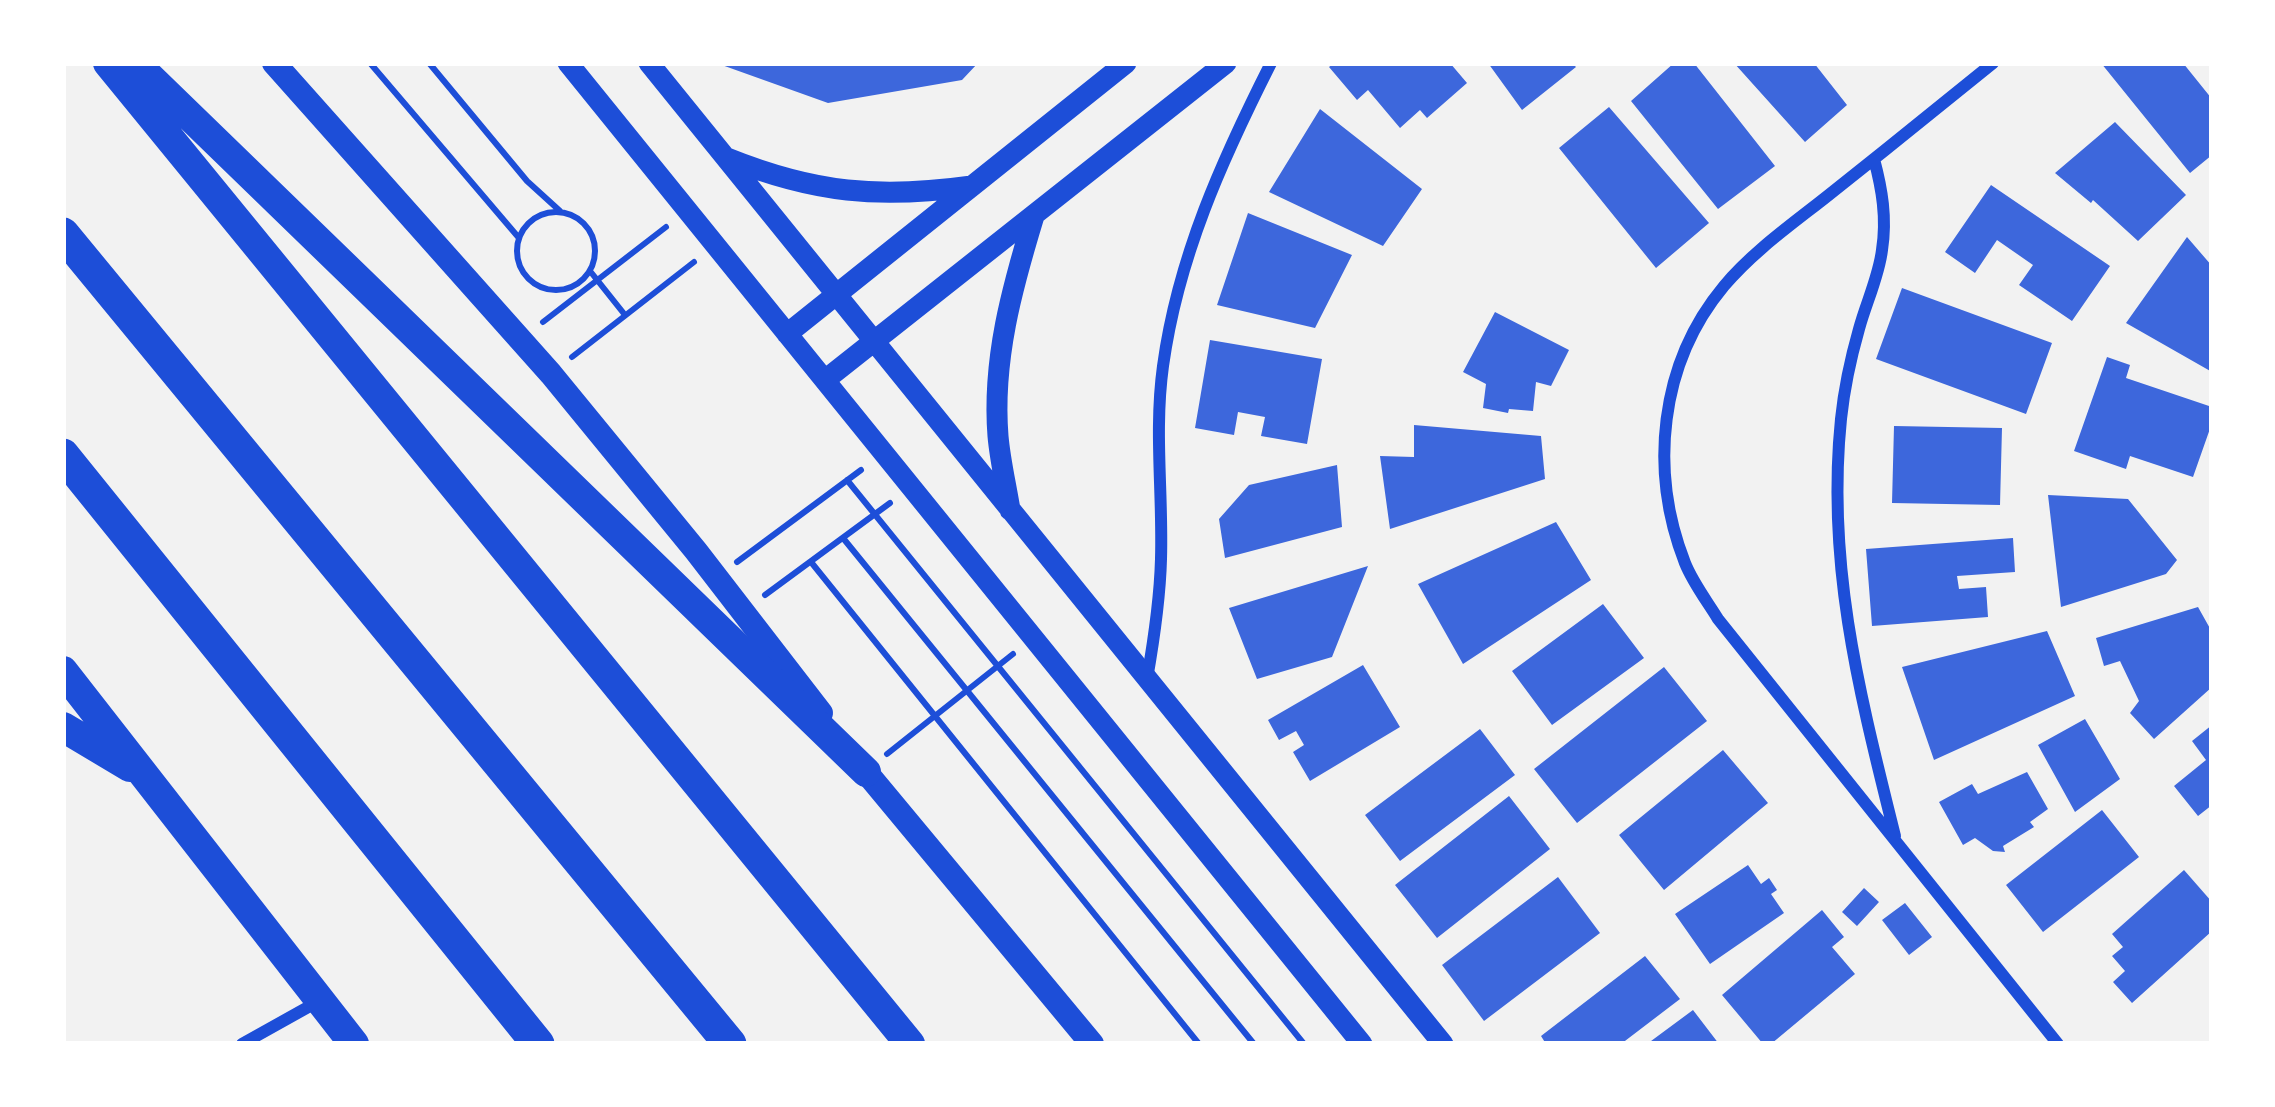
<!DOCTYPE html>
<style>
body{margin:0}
#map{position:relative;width:2275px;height:1107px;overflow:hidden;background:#f2f2f2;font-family:"Archivo Narrow",sans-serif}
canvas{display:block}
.frame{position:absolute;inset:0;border:66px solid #fff;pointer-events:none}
</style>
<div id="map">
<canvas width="2275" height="1107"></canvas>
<div class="frame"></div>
</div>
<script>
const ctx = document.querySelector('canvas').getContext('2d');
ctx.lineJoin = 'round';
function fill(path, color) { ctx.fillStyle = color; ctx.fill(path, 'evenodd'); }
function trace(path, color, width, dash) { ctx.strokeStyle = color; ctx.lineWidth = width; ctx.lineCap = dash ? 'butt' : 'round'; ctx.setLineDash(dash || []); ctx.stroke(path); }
const building = new Path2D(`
 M978 63 962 80 828 103 719 64Z
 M1334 63H1450L1467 83 1427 118 1420 110 1400 128 1368 90 1357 100 1329 67Z
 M1488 63H1572L1576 67 1522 110Z
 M1674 63H1694L1775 166 1718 209 1631 101Z
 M1734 63H1814L1847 105 1805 142Z
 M2101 63H2183L2212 99V155L2190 173Z
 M1609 107 1709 223 1656 268 1559 148Z
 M1320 109 1422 189 1383 246 1269 192Z
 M2115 122 2186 195 2138 241 2093 200 2091 203 2055 173Z
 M1991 185 2110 266 2072 321 2019 285 2033 265 1997 240 1975 273 1945 252Z
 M1248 213 1352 255 1315 328 1217 305Z
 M2187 237 2212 266V372L2126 323Z
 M1902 288 2052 343 2026 414 1876 359Z
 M1495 312 1569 350 1551 386 1536 382 1533 411 1509 409 1508 413 1483 408 1486 384 1463 372Z
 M1210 340 1322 359 1307 444 1261 436 1265 417 1238 412 1234 435 1195 428Z
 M2107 357 2130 365 2126 378 2212 407V423L2193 477 2130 456 2126 469 2074 451Z
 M1414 425 1541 436 1545 479 1390 529 1380 456 1414 457Z
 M1894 426 2002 428 2000 505 1892 503Z
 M1337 465 1342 527 1225 558 1219 519 1249 485Z
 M2048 495 2128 499 2177 560 2166 574 2061 607Z
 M1556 522 1591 580 1463 664 1418 584Z
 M2013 538 2015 572 1957 576 1959 589 1986 587 1988 617 1872 626 1866 549Z
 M1368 566 1332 657 1257 679 1229 608Z
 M1603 604 1644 658 1552 725 1512 671Z
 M2198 607 2212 632V687L2154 739 2130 713 2139 701 2120 661 2104 666 2096 638Z
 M2047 631 2075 696 1934 760 1902 667Z
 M1363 665 1400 727 1310 781 1293 752 1304 745 1296 731 1279 740 1268 720Z
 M1664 667 1707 721 1577 823 1534 769Z
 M2085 719 2120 779 2075 812 2038 745Z
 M2212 725V805L2198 816 2174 786 2206 760 2192 741Z
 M1480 729 1515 775 1400 861 1365 815Z
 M1723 750 1768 803 1664 890 1619 835Z
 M2027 772 2048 809 2030 822 2034 827 2003 846 2005 852 1993 851 1975 838 1963 845 1939 802 1972 784 1978 794Z
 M1509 796 1550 849 1437 938 1395 885Z
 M2102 810 2139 857 2043 932 2006 885Z
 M1748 865 1761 884 1769 878 1777 890 1771 894 1784 913 1710 964 1675 914Z
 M2184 870 2212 902V931L2132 1003 2113 982 2125 971 2112 956 2123 947 2112 934Z
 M1558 877 1600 933 1484 1021 1442 965Z
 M1864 888 1879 902 1857 926 1842 912Z
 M1905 903 1932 937 1909 955 1882 920Z
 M1822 910 1844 937 1832 947 1855 974 1771 1044H1763L1722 995Z
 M1645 956 1680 999 1621 1044H1546L1541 1036Z
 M1693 1010 1719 1044H1647Z`);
const path = new Path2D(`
 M370 63 519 238
 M429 63 527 181 560 211
 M517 251a39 39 0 1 1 78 0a39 39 0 1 1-78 0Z
 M590 271 625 315
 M543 322 666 227
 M572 357 694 262
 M847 480 1304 1044
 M843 538 1254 1044
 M737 562 861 470
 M811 562 1199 1044
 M765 595 890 503
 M887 754 1013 654`);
const minor = new Path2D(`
 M1993 63C1941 105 1888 148 1835 190 1798 220 1755 249 1724 286 1659 364 1649 471 1685 563 1693 583 1707 601 1718 619L2058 1044
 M1874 159C1882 189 1887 218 1882 250 1879 276 1866 303 1859 329 1851 357 1844 390 1841 419 1826 566 1860 695 1895 836
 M1147 679C1154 639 1160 599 1161 559 1163 494 1154 431 1163 366 1178 257 1222 160 1271 63
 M242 1044 319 1001`);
const tertiary = new Path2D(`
 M568 63 1362 1044
 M649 63 1443 1044
 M727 158C814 193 879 199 972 186
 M787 334 1126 63
 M825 380 1226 63
 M1010 510C1006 485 1000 460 998 436 992 360 1012 288 1034 216`);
const secondary = new Path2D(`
 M274 63 551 374 696 551 821 713
 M856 760 1092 1044`);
const trunk = new Path2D(`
 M108 63 910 1044
 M135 63 866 772
 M63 671 354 1044
 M63 727 130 767`);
const motorway = new Path2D(`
 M63 234 730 1044
 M63 455 538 1044`);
fill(building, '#3d67dc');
trace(path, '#1d4ed8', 6);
trace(minor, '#1d4ed8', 12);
trace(tertiary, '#1d4ed8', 21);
trace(secondary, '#1d4ed8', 24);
trace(trunk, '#1d4ed8', 30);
trace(motorway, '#1d4ed8', 33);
</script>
